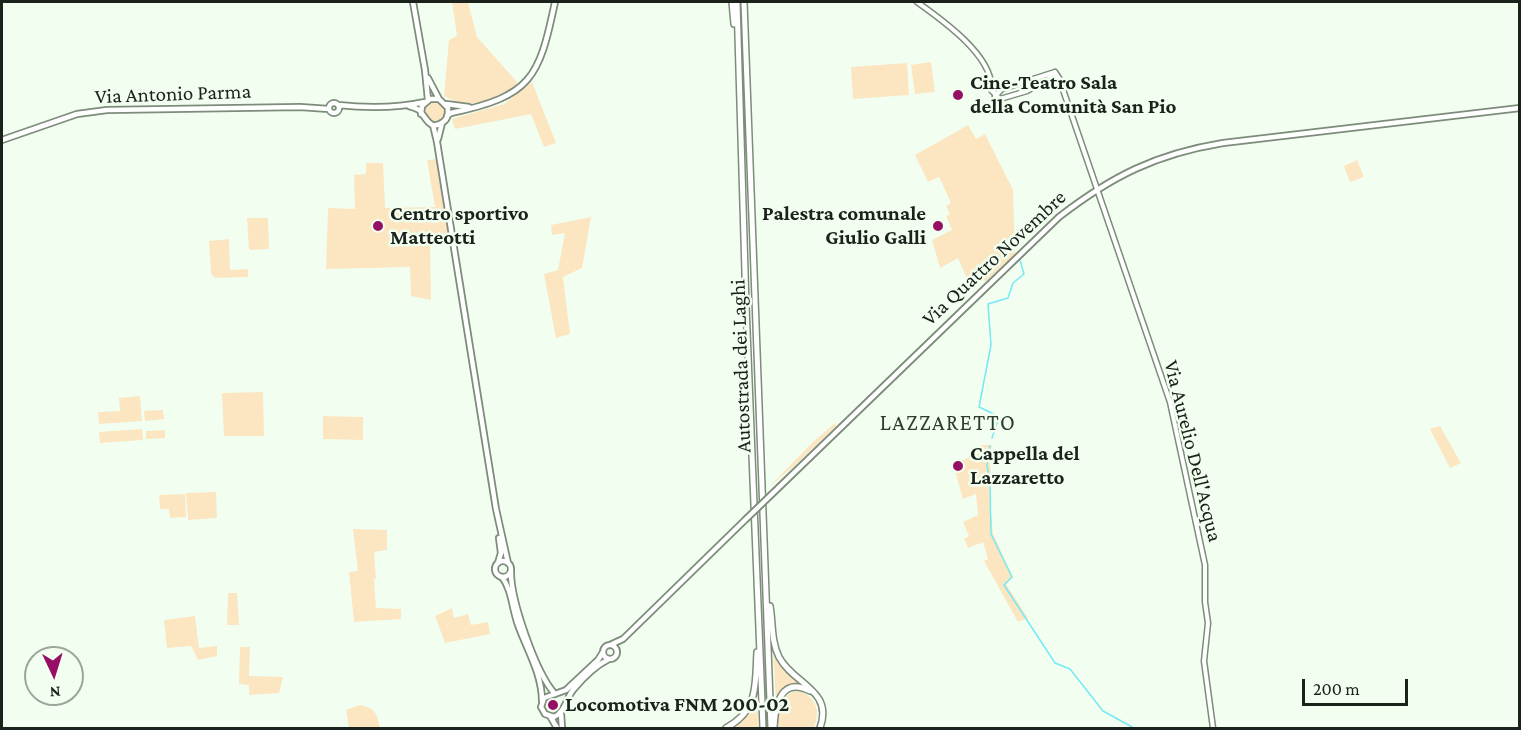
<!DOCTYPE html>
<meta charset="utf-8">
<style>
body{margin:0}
#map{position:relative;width:1521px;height:730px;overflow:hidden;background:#f2fff0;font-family:"Crimson Pro",serif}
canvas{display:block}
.frame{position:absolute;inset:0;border:3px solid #1b211b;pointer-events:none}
.north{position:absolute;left:24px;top:646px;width:60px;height:60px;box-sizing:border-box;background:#f2fff0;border:2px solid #9ca69b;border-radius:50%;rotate:176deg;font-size:16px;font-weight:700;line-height:24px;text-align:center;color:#1b211b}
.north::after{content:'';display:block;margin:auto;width:21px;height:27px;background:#970f65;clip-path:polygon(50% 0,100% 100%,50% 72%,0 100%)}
.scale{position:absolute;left:1302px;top:679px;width:106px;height:27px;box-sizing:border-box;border:3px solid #1b211b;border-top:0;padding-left:8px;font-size:18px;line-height:21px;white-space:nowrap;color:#1b211b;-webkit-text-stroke:4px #f2fff0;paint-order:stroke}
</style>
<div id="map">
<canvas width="1521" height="730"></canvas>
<div class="frame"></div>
<div class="north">N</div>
<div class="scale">200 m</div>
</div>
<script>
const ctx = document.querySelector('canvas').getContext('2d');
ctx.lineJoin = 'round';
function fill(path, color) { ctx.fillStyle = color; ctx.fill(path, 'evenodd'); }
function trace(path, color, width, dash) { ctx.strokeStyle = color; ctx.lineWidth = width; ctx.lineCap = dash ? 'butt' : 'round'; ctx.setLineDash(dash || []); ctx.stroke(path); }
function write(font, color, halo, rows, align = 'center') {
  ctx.font = font + ' "Crimson Pro",serif'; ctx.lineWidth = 5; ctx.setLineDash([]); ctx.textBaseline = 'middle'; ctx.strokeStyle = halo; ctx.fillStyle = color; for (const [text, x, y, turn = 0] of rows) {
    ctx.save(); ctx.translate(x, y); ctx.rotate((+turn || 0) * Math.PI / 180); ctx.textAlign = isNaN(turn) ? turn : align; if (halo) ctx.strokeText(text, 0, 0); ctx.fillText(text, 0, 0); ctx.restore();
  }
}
const green = new Path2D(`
 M452 2H468L477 37 518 83C496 102 470 111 444 96L449 40 457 36Z
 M931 62 935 92 915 94 911 65Z
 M907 63 909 95 853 99 851 67Z
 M532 82 556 143 544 147 531 114 455 129 452 119 504 104Z
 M425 111a10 10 0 1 1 20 0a10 10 0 1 1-20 0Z
 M968 125 976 139 985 134 1013 190 1015 254 985 282 983 276 968 281 958 258 940 268 932 240 952 230 946 216 950 214 946 206 951 203 939 177 928 182 915 155Z
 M437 159 449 241 430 243 431 300 411 296 410 267 326 269 328 208 355 209 354 175 366 174V163H383L385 208 435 207 427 160Z
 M1357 160 1364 177 1350 182 1344 166Z
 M591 217 582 268 563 277 570 334 556 338 544 274 558 270 565 233 552 235 551 225Z
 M247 218H268L269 249 249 250Z
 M229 239 230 270 248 269V277L215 278 211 274 209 241Z
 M263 392 264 436H224L222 393Z
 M140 396 142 421 99 424 98 412 120 411 119 398Z
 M163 410 164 419 145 421 144 411Z
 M323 416 363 417V440L323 439Z
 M835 423 836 426 792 468 770 486 813 442Z
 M1440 426 1461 463 1450 468 1430 429Z
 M142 429 143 440 100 443 99 432Z
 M165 430V438L146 439V431Z
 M981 445H992L989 458 992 480 989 493 993 534 1013 577 1006 584 1028 618 1018 622 984 561 988 559 983 542 968 548 964 539 969 536 963 522 978 515 976 494 963 499 953 464 978 454Z
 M216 492 217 518 188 520 186 493Z
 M185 494 186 517 170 518 169 509H160L159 495Z
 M353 529 387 530V550L374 552 376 579H374L376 608 401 609V619L354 622 349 572 358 571Z
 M228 593H237L239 625H227Z
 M452 608 454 618 468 614 471 625 488 622 490 634 445 643 435 616Z
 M195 616 199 648 217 646V656L198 660 191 646 167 648 164 620Z
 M240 647H250L249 676 283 677 279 693 249 695V685L239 684Z
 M773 651 787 672 804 686 781 693 776 699Z
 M797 691C816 695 821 711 814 728H778C777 712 777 696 797 691Z
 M757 694 758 728H730C743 720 751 707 757 694Z
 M545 705a7 7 0 1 1 14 0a7 7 0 1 1-14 0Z
 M360 705C376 708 377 714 380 728H349L346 710Z`);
const stream = new Path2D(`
 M992 438 998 420 996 415 979 407 991 345 988 304 1008 298 1013 283 1024 274 1020 260
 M990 446 987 466 990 481 991 534 1012 577 1004 585 1055 663 1070 669 1103 711 1134 728`);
const tertiary = new Path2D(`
 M917 2C941 19 995 57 991 90L1000 99 1027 91 1053 76 1059 81
 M1055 72 1059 78 1170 402 1205 565V602L1208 623 1204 661 1213 728
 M995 96 1002 89 1055 72`);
const primary = new Path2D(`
 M413 2 425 70 428 100
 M428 78 439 99
 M329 108a5 5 0 1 1 10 0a5 5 0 1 1-10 0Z
 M446 104 469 107
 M338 105C366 108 397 108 425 102
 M409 106C413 107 416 108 419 110 426 117 430 132 443 122 448 119 448 114 448 108L439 99H430L422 106 421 114
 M447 116 451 113C531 96 539 79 555 2
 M433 125 437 142 496 509 508 563
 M438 139 442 123
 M2 140 77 114 107 110 300 107 329 109
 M772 494 1059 217C1112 176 1156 154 1223 143L1520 108
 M495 569a8 8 0 1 1 16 0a8 8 0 1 1-16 0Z
 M498 563 501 553 499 538
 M511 570C510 599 536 673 555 694
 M502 577C512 590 512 609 518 625 527 650 542 674 542 701
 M610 645 623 639 745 520
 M603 652a7 7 0 1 1 14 0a7 7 0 1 1-14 0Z
 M603 652 598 660 566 690 544 698 541 707 545 714 554 717C565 712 566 699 573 690 583 678 595 666 609 659
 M561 713 562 728
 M550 716 557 728`);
const motorway = new Path2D(`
 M732 2 734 24
 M737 2 746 306 763 728
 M744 2 771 728
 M770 606C773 623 771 641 779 657 793 684 834 690 820 728
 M774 727C775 705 781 676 810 691
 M726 728C759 710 755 685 757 652`);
const primaryBridge = new Path2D(`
 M745 520 772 494`);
const markers = [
 [958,95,6,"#970f65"],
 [378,226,6,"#970f65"],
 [938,226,6,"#970f65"],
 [958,466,6,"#970f65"],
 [553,705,6,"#970f65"]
];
const poiNames = [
 ["Cine-Teatro Sala",970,83],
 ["della Comunità San Pio",970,107],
 ["Centro sportivo",390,214],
 ["Matteotti",390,238],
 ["Palestra comunale",926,214,"right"],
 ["Giulio Galli",926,238,"right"],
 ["Cappella del",970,454],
 ["Lazzaretto",970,478],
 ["Locomotiva FNM 200-02",565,705]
];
const streetNames = [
 ["Via Antonio Parma",173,94,-2],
 ["Via Quattro Novembre",994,258,-43],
 ["Autostrada dei Laghi",741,366,-92],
 ["Via Aurelio Dell'Acqua",1193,451,76]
];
const neighbourhoodNames = [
 ["LAZZARETTO",948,423]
];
fill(green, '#fbe6c1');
trace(stream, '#75e9f4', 1.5);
trace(tertiary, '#7d8c7b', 7);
trace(primary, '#7d8c7b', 8);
trace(motorway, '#7d8c7b', 8);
trace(tertiary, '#fff', 4);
trace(primary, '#fff', 4.5);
trace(motorway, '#fff', 5);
trace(primaryBridge, '#7d8c7b', 8, []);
trace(primaryBridge, '#fff', 4.5);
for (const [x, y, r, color] of markers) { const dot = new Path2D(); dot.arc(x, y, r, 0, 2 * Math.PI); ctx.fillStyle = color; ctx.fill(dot); trace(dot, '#f2fff0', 2); }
write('bold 21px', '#1b211b', '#f2fff0', poiNames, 'left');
write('21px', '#1b211b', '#f2fff0', streetNames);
ctx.letterSpacing = '1.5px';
write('22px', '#2f3d2e', '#f2fff0', neighbourhoodNames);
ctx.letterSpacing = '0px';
</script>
